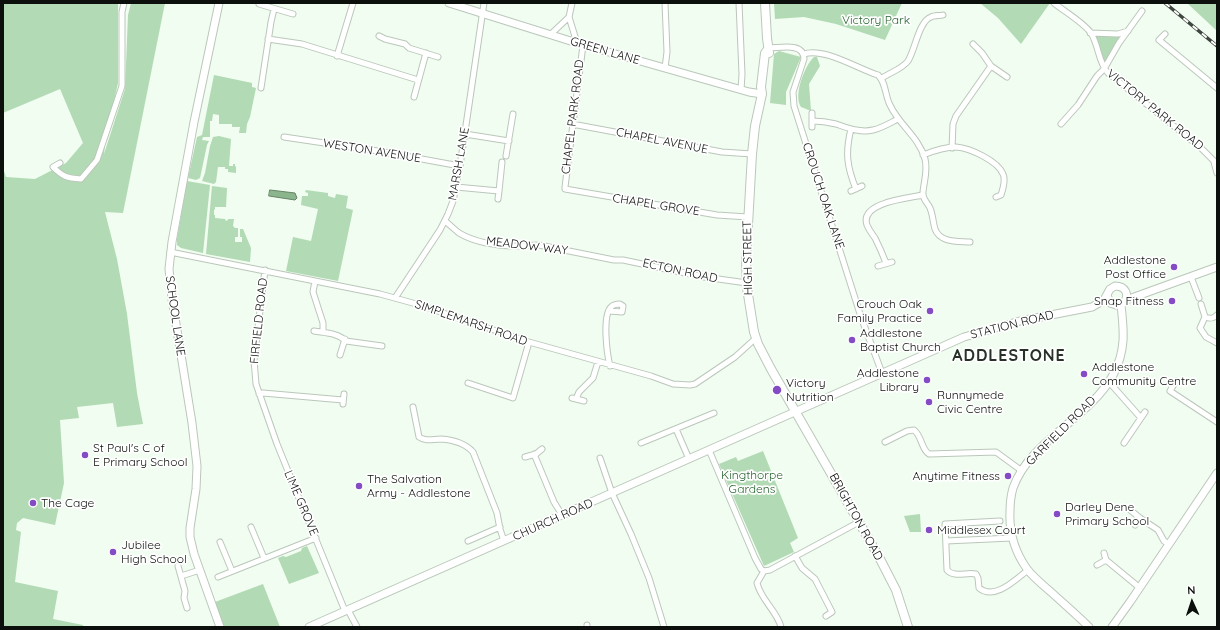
<!DOCTYPE html>
<style>
body{margin:0}
#map{position:relative;width:1220px;height:630px;overflow:hidden;background:#f0fdf0;font-family:Quicksand,sans-serif}
canvas{display:block}
.frame{position:absolute;inset:0;border:4px solid #0c100c;pointer-events:none}
.north{position:absolute;left:1172px;top:582px;width:40px;height:40px;-webkit-text-stroke:3px #fff;paint-order:stroke;rotate:357deg;font-size:11px;font-weight:700;line-height:16px;text-align:center;color:#0c100c}
.north::after{content:'';display:block;margin:auto;width:14px;height:18px;background:#0c100c;clip-path:polygon(50% 0,100% 100%,50% 72%,0 100%)}
</style>
<div id="map">
<canvas width="1220" height="630"></canvas>
<div class="frame"></div>
<div class="north">N</div>
</div>
<script>
const ctx = document.querySelector('canvas').getContext('2d');
ctx.lineJoin = 'round';
function fill(path, color) { ctx.fillStyle = color; ctx.fill(path, 'evenodd'); }
function trace(path, color, width, dash) { ctx.strokeStyle = color; ctx.lineWidth = width; ctx.lineCap = dash ? 'butt' : 'round'; ctx.setLineDash(dash || []); ctx.stroke(path); }
function write(font, color, halo, rows, align = 'center') {
  ctx.font = font + ' Quicksand,sans-serif'; ctx.lineWidth = 3.5; ctx.setLineDash([]); ctx.textBaseline = 'middle'; ctx.strokeStyle = halo; ctx.fillStyle = color; for (const [text, x, y, turn = 0] of rows) {
    ctx.save(); ctx.translate(x, y); ctx.rotate((+turn || 0) * Math.PI / 180); ctx.textAlign = isNaN(turn) ? turn : align; if (halo) ctx.strokeText(text, 0, 0); ctx.fillText(text, 0, 0); ctx.restore();
  }
}
const green = new Path2D(`
 M3 3H118V83L106 137 104 154 125 89 128 15 131 3H165L123 213 105 212 117 259 127 314 137 393 143 424 117 427 113 403 77 407 79 418 60 420 64 483 55 525 23 518 17 523 16 530 21 532 15 582 58 591 53 619 83 625V627H3V168L6 177 35 179 66 163 83 143 60 89 3 113Z
 M774 3H902L885 40 836 24 804 17 775 19Z
 M980 3H1050L1021 44 998 18Z
 M1187 3H1217V31Z
 M1128 31 1104 69 1090 33 1098 34Z
 M779 51 801 57 786 92V105L770 103 774 54Z
 M814 57H817L820 66 809 84 811 111 801 107C793 95 805 65 814 57Z
 M214 75 252 83V87L256 88 250 117 247 124 246 133H239L240 127H232V124H219V115L213 114 212 121H210V137H203L202 140 209 141 207 145 200 178 196 180 188 178 197 137 202 135Z
 M219 136 231 139 229 166H233V164H235V166L236 167V173L228 172V169H225V167H218L216 182 214 184 202 181 205 173 210 146 213 137Z
 M187 181 210 185 203 253 181 248 177 245V239Z
 M212 186 227 188 226 207H215V209L214 210V215H215V218L225 219 226 221 228 220V219H234L233 226 235 228H238V237H235V242H242V237H240V229H243L251 248 250 262 206 254Z
 M306 190 328 193V196L335 198 336 194 348 196 346 208 353 210 338 281 286 271 293 237 311 241 318 209 301 205 302 196H308V193L305 192Z
 M763 451 798 538 790 543 794 552 764 566 719 464 736 457 738 461Z
 M920 514 921 532H910L904 516Z
 M307 546 319 573 289 584 278 558 283 556 286 557 301 551 302 548Z
 M263 584 280 627H223L215 602Z`);
const water = new Path2D(`
 M270 190 295 193 297 198 295 200 269 196Z`);
const street = new Path2D(`
 M572 3 569 17 577 43
 M739 3 742 74 741 90
 M1054 3C1065 12 1083 22 1091 33 1099 46 1098 62 1108 73L1201 148 1217 164
 M259 4 293 14
 M1090 33 1118 34 1128 31
 M551 34 569 17
 M1165 34 1159 40 1217 88
 M379 36 385 39 405 44 409 48 438 57
 M268 39 302 44 418 80
 M973 44 982 53 991 66 1007 77
 M583 45 565 187V189L717 215 748 217
 M769 48C780 48 804 42 804 59L793 92 794 106 861 317 882 373
 M804 54C824 47 858 69 878 75 886 82 885 96 890 105 899 125 919 137 925 159 928 171 924 181 923 192 922 199 928 203 930 208 933 215 933 223 935 229 940 243 958 241 970 242
 M337 56 353 3
 M665 68 667 52 665 3
 M882 78C891 72 902 69 908 61 915 50 919 21 931 17 934 15 940 16 943 15
 M261 88 271 22 274 9
 M414 97 426 53
 M812 113V127
 M812 121C820 121 828 122 836 124 848 128 860 133 873 130 882 128 890 123 898 119
 M572 124 722 152 752 154
 M1061 124 1078 105 1097 76 1104 69 1119 43 1142 11
 M851 129C845 153 847 167 856 189
 M465 134 509 141
 M284 137 378 151 460 166
 M952 148 953 124 956 116 991 66
 M923 155C933 151 945 147 956 147 970 148 998 161 1003 174 1006 180 1003 189 1001 195L996 197
 M506 156 513 114
 M1214 162 1217 173
 M60 163 53 167C63 177 67 178 81 179L97 160 122 86V12L124 3
 M456 187 499 191 502 162
 M851 191 862 186
 M498 199 499 191
 M445 221C450 225 454 229 459 233 474 242 496 246 514 246 522 246 530 245 539 245L614 260H623L704 277 747 283
 M170 252 380 294 420 305 529 342 651 376 673 384 690 385 695 384 735 357 756 338
 M886 263C883 255 879 246 875 238 872 234 869 230 867 225 859 202 910 198 923 195
 M878 266 892 262
 M265 270 254 360 256 384 277 444 345 611
 M1191 277 1199 298
 M315 281 313 292 323 323V332
 M395 298 440 230 448 214 453 201 460 166 484 3
 M1201 304 1205 317
 M609 311 622 312 623 306 620 304C617 304 613 305 611 307 602 316 607 354 610 366
 M1217 315C1213 319 1210 319 1205 317L1200 328 1206 337 1217 343
 M314 331C325 333 338 333 346 341L382 346
 M340 355 345 339
 M1176 381 1170 391 1217 422
 M1109 382 1141 418
 M468 383 513 398 529 342
 M259 394 263 393 343 400
 M572 398 584 401
 M576 399 579 392 593 378 598 362
 M343 404 344 394
 M413 407 419 437C426 442 433 439 441 439 454 440 465 443 473 452L497 513 500 529 504 541
 M676 429 689 459
 M885 442 907 431 914 430C922 436 921 449 929 454L996 452 1022 471
 M641 443 714 413
 M1124 443 1145 412
 M709 450 755 558 761 569 764 571 770 570 859 522
 M534 454 554 502 562 515
 M525 457 536 454 542 449
 M600 458 612 493 631 534 649 578 664 627
 M1129 509 1140 518
 M1000 521 945 524 947 570C954 578 966 572 976 574L978 578 979 588C995 601 1016 579 1028 570
 M1135 525 1140 518 1158 530 1164 541 1169 544
 M251 527 264 558
 M468 541 500 527
 M946 541 1012 538
 M220 542 232 571
 M795 556 802 568 815 579 832 612 826 616
 M1106 560 1140 588
 M1097 565 1106 560 1104 553
 M178 566 185 591 184 598 187 608
 M764 571 757 583C761 600 777 611 781 627
 M181 576 200 570
 M218 577 316 538
 M348 610 357 627
 M587 625V627`);
const secondary = new Path2D(`
 M219 3 194 122 172 242 169 269 172 299 192 423 197 466 196 489 190 528V537L194 554 220 627
 M449 3 577 43 749 92 762 94
 M1126 300 1217 267
 M309 627 964 337 1020 321 1092 307 1104 300 1110 289 1115 286C1125 286 1130 294 1124 303L1116 305 1110 303 1107 295
 M1089 627C1077 615 1064 604 1051 592 1043 585 1034 578 1027 569 1015 552 1009 533 1010 512 1010 504 1011 495 1013 488 1030 440 1089 419 1113 375 1126 351 1124 331 1121 305
 M1112 627 1130 602 1217 473`);
const primary = new Path2D(`
 M765 3 767 38 769 53
 M769 48 765 53 761 87 762 94 755 126 752 154 746 260 747 288 754 332 758 344 771 369 879 557 896 590 908 627`);
const rail = new Path2D(`
 M1165 3 1217 46`);
const markers = [
 [1174,267,4,"#844cc4"],
 [1172,301,4,"#844cc4"],
 [930,311,4,"#844cc4"],
 [852,340,4,"#844cc4"],
 [1084,374,4,"#844cc4"],
 [927,380,4,"#844cc4"],
 [777,390,5,"#844cc4"],
 [929,402,4,"#844cc4"],
 [85,455,4,"#844cc4"],
 [1008,476,4,"#844cc4"],
 [359,486,4,"#844cc4"],
 [33,503,4,"#844cc4"],
 [1057,514,4,"#844cc4"],
 [929,530,4,"#844cc4"],
 [113,552,4,"#844cc4"]
];
const parkNames = [
 ["Victory Park",876,20],
 ["Kingthorpe",752,475],
 ["Gardens",752,489]
];
const streetNames = [
 ["GREEN LANE",605,51,16],
 ["VICTORY PARK ROAD",1155,110,39],
 ["CHAPEL PARK ROAD",573,117,-83],
 ["CHAPEL AVENUE",662,141,11],
 ["WESTON AVENUE",372,151,9],
 ["MARSH LANE",459,164,-80],
 ["CROUCH OAK LANE",823,196,72],
 ["CHAPEL GROVE",656,205,9],
 ["MEADOW WAY",527,246,7],
 ["HIGH STREET",748,258,-91],
 ["ECTON ROAD",680,271,12],
 ["SCHOOL LANE",175,316,82],
 ["FIRFIELD ROAD",259,321,-84],
 ["SIMPLEMARSH ROAD",471,323,19],
 ["STATION ROAD",1012,325,-14],
 ["GARFIELD ROAD",1061,431,-45],
 ["LIME GROVE",301,503,67],
 ["BRIGHTON ROAD",856,517,61],
 ["CHURCH ROAD",553,520,-24]
];
const poiNames = [
 ["Addlestone",1166,260,"right"],
 ["Post Office",1166,274,"right"],
 ["Snap Fitness",1164,301,"right"],
 ["Crouch Oak",922,304,"right"],
 ["Family Practice",922,318,"right"],
 ["Addlestone",860,333],
 ["Baptist Church",860,347],
 ["Addlestone",1092,367],
 ["Community Centre",1092,381],
 ["Addlestone",919,373,"right"],
 ["Library",919,387,"right"],
 ["Victory",786,383],
 ["Nutrition",786,397],
 ["Runnymede",937,395],
 ["Civic Centre",937,409],
 ["St Paul's C of",93,448],
 ["E Primary School",93,462],
 ["Anytime Fitness",1000,476,"right"],
 ["The Salvation",367,479],
 ["Army - Addlestone",367,493],
 ["The Cage",41,503],
 ["Darley Dene",1065,507],
 ["Primary School",1065,521],
 ["Middlesex Court",937,530],
 ["Jubilee",121,545],
 ["High School",121,559]
];
const districtNames = [
 ["ADDLESTONE",1009,356]
];
fill(green, '#b2dab4');
fill(water, '#8bb58d');
trace(water, '#658466', 1);
trace(street, '#bbc7bb', 7);
trace(secondary, '#bbc7bb', 9);
trace(primary, '#bbc7bb', 10);
trace(street, '#fff', 5);
trace(secondary, '#fff', 7);
trace(primary, '#fff', 8);
trace(rail, '#3f453f', 3.5);
trace(rail, '#fff', 2, [6]);
for (const [x, y, r, color] of markers) { const dot = new Path2D(); dot.arc(x, y, r, 0, 2 * Math.PI); ctx.fillStyle = color; ctx.fill(dot); trace(dot, '#fff', 1.5); }
write('12px', '#286430', '#fff', parkNames);
write('12px', '#0c100c', '#fff', streetNames);
write('12px', '#0c100c', '#fff', poiNames, 'left');
ctx.letterSpacing = '1px';
write('bold 16px', '#273128', '#fff', districtNames);
ctx.letterSpacing = '0px';
</script>
